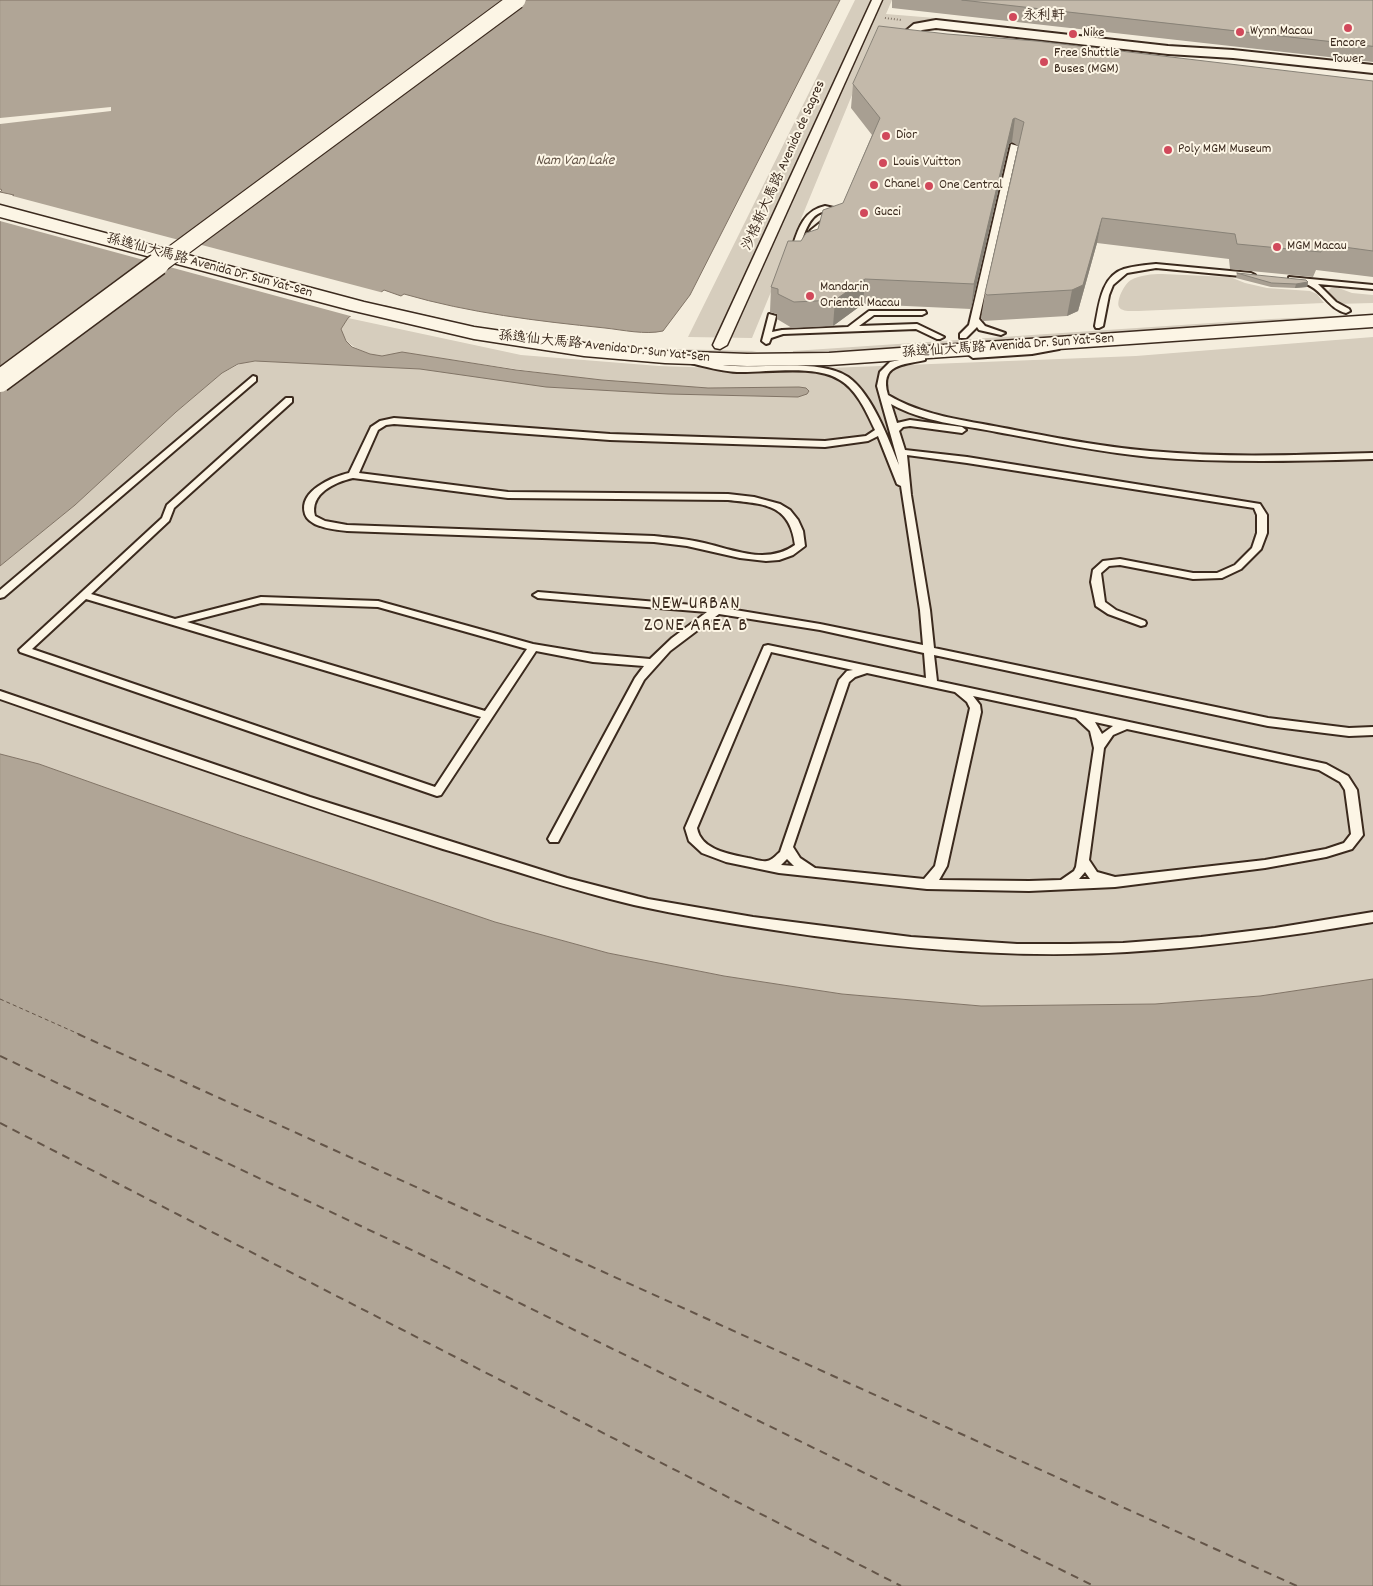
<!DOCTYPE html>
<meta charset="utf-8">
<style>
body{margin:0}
canvas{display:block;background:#f4eddd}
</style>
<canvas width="1373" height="1586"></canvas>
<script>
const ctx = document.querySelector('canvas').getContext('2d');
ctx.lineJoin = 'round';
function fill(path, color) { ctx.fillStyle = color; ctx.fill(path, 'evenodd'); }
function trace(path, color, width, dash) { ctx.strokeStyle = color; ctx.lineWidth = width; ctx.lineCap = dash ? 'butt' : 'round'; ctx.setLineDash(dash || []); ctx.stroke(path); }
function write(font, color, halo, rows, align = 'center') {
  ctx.font = font + ' Dekko,"LXGW WenKai TC",sans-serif'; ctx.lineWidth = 4; ctx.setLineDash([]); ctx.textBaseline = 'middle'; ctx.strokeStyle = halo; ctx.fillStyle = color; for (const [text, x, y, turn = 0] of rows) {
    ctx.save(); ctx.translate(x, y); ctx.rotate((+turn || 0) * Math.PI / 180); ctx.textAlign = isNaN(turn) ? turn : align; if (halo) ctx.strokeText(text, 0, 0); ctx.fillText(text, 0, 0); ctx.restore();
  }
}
const green = new Path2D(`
 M855 0H892L886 14 935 18C913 25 894 36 873 44L752 338 688 337Z
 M1162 274 1230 277 1245 283 1267 288 1310 291 1317 294 1324 303 1138 311C1132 311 1122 312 1119 307 1116 300 1125 283 1131 280 1140 275 1152 274 1162 274Z
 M1336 287 1352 293 1373 295V303L1336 304 1327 292 1331 288Z
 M385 305 477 327 587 342 671 349 757 351 741 354 606 347 503 334 382 308Z
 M1373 314V317L823 353H793V351L1271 319Z
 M348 318 521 355 659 366 778 370 1136 356 1373 337V979L1260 996 1155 1004 981 1006 842 994 724 976 608 953 495 922 239 835 39 764 0 754V566L75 505 176 412 222 373 244 362 370 354C357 349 344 344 341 329ZM402 352C504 368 605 384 707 388 738 389 768 387 799 387L588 389Z`);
const water = new Path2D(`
 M0 0H840L690 295 663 331C645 335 623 330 605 328 537 321 469 313 404 294L401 296 384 290 348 318 341 329 346 341 352 347 370 354 382 356 402 352 516 370 602 380 708 388 799 387 806 388 809 391 807 394 798 397 668 394 546 387 420 369 255 361 238 364 222 373 176 412 75 505 0 566V205L14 195 0 192 2 190 0 189Z
 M0 754 39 764 239 835 495 922 608 953 724 976 842 994 981 1006 1155 1004 1260 996 1373 979V1586H0Z`);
const pier = new Path2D(`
 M507 0H526L198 244 384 293 354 317 0 221V202L8 196 3 195 5 194 179 240Z
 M111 107V111L0 124V118Z`);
const ferryFar1 = new Path2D(`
 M0 999 81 1035`);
const ferry = new Path2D(`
 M78 1034 1297 1586
 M0 1056 418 1253 1094 1586
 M0 1123 901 1586`);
const path = new Path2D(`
 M885 18 901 20`);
const service = new Path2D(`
 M1011 144 1018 146 979 319 985 326 1005 333 1001 335 979 330 977 327 966 338H960V334L969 325Z
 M825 206 838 209 839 215 817 234 810 243H804L803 241 811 230 831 214V212C809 207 803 238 798 254L791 256 790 254C797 234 801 211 825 206Z
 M1156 264 1251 273 1255 275 1251 277 1156 268 1127 273 1113 285 1109 295 1103 326 1099 328H1096L1095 326C1099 306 1101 276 1124 269 1134 266 1146 265 1156 264Z
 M1289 277 1373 285V289L1318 284 1336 302 1349 309 1350 311 1346 313C1330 309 1325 295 1312 287 1304 282 1298 282 1289 281Z
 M869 311H925L926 313 922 315H874L859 326 917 324 944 337 940 339H937L916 329 783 334 771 338 769 343 766 344 762 341 769 314 776 316 772 332 782 330 848 327Z
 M1056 344 1060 347 1059 349 1032 354 973 358 969 355 973 352 1032 348Z
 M922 355 925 356V360C903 365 879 364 888 395 923 416 964 420 1004 428 1052 437 1101 447 1150 451 1224 458 1299 455 1373 453V459C1299 461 1224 463 1150 457 1098 452 1047 441 997 432 961 425 923 422 891 404L897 423 910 420 962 427 966 430 962 433 910 426 903 427 899 431 905 450 967 457 1260 504 1267 515V533L1261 549 1241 569 1222 578 1193 579 1120 565 1109 566 1101 573 1105 602 1116 610 1145 621 1146 623 1145 625 1141 626 1108 614 1096 606 1091 582 1093 570 1103 561 1120 559 1193 573H1217L1235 565 1252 548 1257 533V515L1254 508 967 463 907 455 911 495 930 610 934 648 1268 718 1349 728 1373 727V735L1349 736 1268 726 934 655 937 681 1326 764 1348 776 1357 790 1363 835 1352 849 1326 857 1265 868 1115 887 1029 891 927 889 779 873 726 862 702 853 689 841 685 828 764 646 768 645 926 678 924 653 820 630 719 614 670 651 644 680 558 842H550L548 839 635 678 644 666 593 662 536 651 441 795 437 796 20 652 19 650 162 518 167 505 286 398H292V402L174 508 169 521 91 594 175 619 261 597 378 601 533 644 593 654 650 659 672 638 707 612 538 598 533 595 538 592 717 607 820 624 923 645 920 610 901 486 897 484 878 436 868 441 825 447 610 440 394 424 386 425 378 430 359 473 508 492 728 494 754 497 780 504 790 510 798 520 803 531 805 546 793 555 779 560 766 561 740 558 687 546 654 542 347 531C338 530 328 529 320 526 314 524 307 520 305 514 298 491 332 477 349 473L371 427 380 421 394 418 610 434 825 441 866 436 875 430C867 413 857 390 840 380 815 364 766 373 737 372 721 371 706 367 691 363L690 361 694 358C708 362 721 366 735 366 766 368 822 359 848 377 872 394 888 438 899 465L877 386 880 372 890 362ZM353 478 508 498 728 500C763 504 790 503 795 545 767 565 734 550 704 543 688 539 671 538 654 536L347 525 325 521 315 516C309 494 335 482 353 478ZM86 599 481 717 435 787 32 649ZM261 603 378 607 527 649 485 711 187 622ZM771 652 853 670 847 671 839 680 780 852C776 855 773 860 767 861 761 862 754 859 748 858 729 854 701 850 697 828ZM867 673 955 692 967 702 970 708 935 866 924 879 815 868 800 858 793 847 849 682 855 677ZM973 696 1076 718 1090 731 1094 748 1076 867 1074 871 1061 880 1029 881 939 880 947 866 981 712 980 705ZM1095 722 1113 726 1102 734ZM1127 729 1319 770 1340 782 1345 790 1351 834 1344 843 1326 849 1265 860 1115 877 1097 872 1089 860 1104 748 1113 735ZM787 859 794 866 781 865ZM1085 872 1090 879H1079Z
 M253 376 256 377V381L4 597 0 598V590Z
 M0 691 310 797 567 878 648 899 753 917 911 937 1017 944H1070L1123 943 1201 937 1275 928 1373 912V922C1291 936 1210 947 1127 952 1009 959 890 948 774 930 727 923 680 915 634 905 570 890 507 868 443 849 294 802 147 750 0 699Z`);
const pedestrian = new Path2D(`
 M872 0H882L727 345 720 349 715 348 713 345Z`);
const minor = new Path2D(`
 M936 20 1168 46 1233 50 1373 65V73L1233 58 1168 54 936 28 922 30 915 35C917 44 927 42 931 48L930 51C918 54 904 46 902 34L914 24Z`);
const primary = new Path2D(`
 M0 205 364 302 474 327 584 343 665 351 747 354 829 353 1373 315V327L829 365 747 366 665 363 584 356 474 339 350 310 0 217Z`);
const secondaryBridgeFar1 = new Path2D(`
 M157 266 517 0`);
const secondaryBridge = new Path2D(`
 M0 381 158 264`);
const wall = new Path2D(`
 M892 0H1373V62L892 8Z
 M947 34 1373 81V277L1316 270 1313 277 1230 269 1229 259 1097 243 1078 311 1067 316 983 321 981 318 985 293 1018 146 1012 142 1009 144 971 309 863 304 833 326 792 328 777 319V314L770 312 771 287 801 241 818 229 843 203 872 135 851 108 853 84Z
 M1237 273 1308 282 1307 287 1295 288 1271 287 1236 278Z`);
const shadedWall = new Path2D(`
 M1015 118 1012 142 1009 144 971 309 974 284 1013 119Z
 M1102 218 1097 243 1078 311 1067 316 1072 290Z
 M865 279 863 304 833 326 835 300Z
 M1308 282 1307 287 1295 288 1296 284Z`);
const building = new Path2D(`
 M962 0H1373V46Z
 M879 26 947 34 1036 41 1373 81V251L1322 244 1321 252 1237 244 1235 234 1102 218 1083 285 1072 290 987 295 985 293 1024 122 1015 118 1013 119 974 284 865 279 835 300 794 302 778 294V289L771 287 788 241H801L806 233 818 229 823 210 843 203 880 118 853 84Z
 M1237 273 1306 280 1308 282 1296 284 1272 283Z`);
const markers = [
 [1013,17,5,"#d1495b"],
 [1348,28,5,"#d1495b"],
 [1240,32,5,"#d1495b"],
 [1073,34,5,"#d1495b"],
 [1044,62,5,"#d1495b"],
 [886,136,5,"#d1495b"],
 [1168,150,5,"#d1495b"],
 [883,163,5,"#d1495b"],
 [874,185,5,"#d1495b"],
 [929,186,5,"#d1495b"],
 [864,213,5,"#d1495b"],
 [1277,247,5,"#d1495b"],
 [810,296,5,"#d1495b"]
];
const farPoinames = [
 ["永利軒",1023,17],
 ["Wynn Macau",1250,32],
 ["Nike",1083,34],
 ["Encore",1348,44,"center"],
 ["Tower",1348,60,"center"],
 ["Free Shuttle",1054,54],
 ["Buses (MGM)",1054,70],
 ["Dior",896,136],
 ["Poly MGM Museum",1178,150],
 ["Louis Vuitton",893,163],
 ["Chanel",884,185],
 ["One Central",939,186],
 ["Gucci",874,213],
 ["MGM Macau",1287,247],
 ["Mandarin",820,288],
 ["Oriental Macau",820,304]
];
const farStreetnames = [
 ["沙格斯大馬路 Avenida de Sagres",785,166,-66],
 ["孫逸仙大馬路 Avenida Dr. Sun Yat-Sen",209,267,15],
 ["孫逸仙大馬路 Avenida Dr. Sun Yat-Sen",1008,347,-4],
 ["孫逸仙大馬路 Avenida Dr. Sun Yat-Sen",604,348,6]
];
const farWaternames = [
 ["Nam Van Lake",575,162]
];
const quarterNames = [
 ["NEW URBAN",696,605],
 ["ZONE AREA B",696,627]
];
fill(green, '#d6cdbd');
fill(water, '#b0a596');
trace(water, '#817466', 1);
fill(pier, '#f4eddd');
trace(ferryFar1, '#645548', 1, [4, 3]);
trace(ferry, '#645548', 2, [8, 6]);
trace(service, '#3b2a1e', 4);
trace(pedestrian, '#3b2a1e', 3);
trace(minor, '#3b2a1e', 4);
trace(primary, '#3b2a1e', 3);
trace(path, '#3b2a1e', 2, [0.5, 2.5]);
fill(service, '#fcf5e5');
fill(pedestrian, '#fcf5e5');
fill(minor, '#fcf5e5');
fill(primary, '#fcf5e5');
trace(secondaryBridgeFar1, '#3b2a1e', 19, []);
trace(secondaryBridge, '#3b2a1e', 25, []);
trace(secondaryBridgeFar1, '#fcf5e5', 17);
trace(secondaryBridge, '#fcf5e5', 22);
fill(wall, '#a89f92');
fill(shadedWall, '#888277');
fill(building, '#c3b9aa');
trace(building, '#888277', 1);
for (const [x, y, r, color] of markers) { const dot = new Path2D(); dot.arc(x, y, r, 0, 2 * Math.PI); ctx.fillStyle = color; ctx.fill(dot); trace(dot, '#fcf5e5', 2); }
write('14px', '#3b2a1e', '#fcf5e5', farPoinames, 'left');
write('14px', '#3b2a1e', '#fcf5e5', farStreetnames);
write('italic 15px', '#645548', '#fcf5e5', farWaternames);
ctx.letterSpacing = '1px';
write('19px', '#3b2a1e', '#fcf5e5', quarterNames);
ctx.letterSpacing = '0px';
</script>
